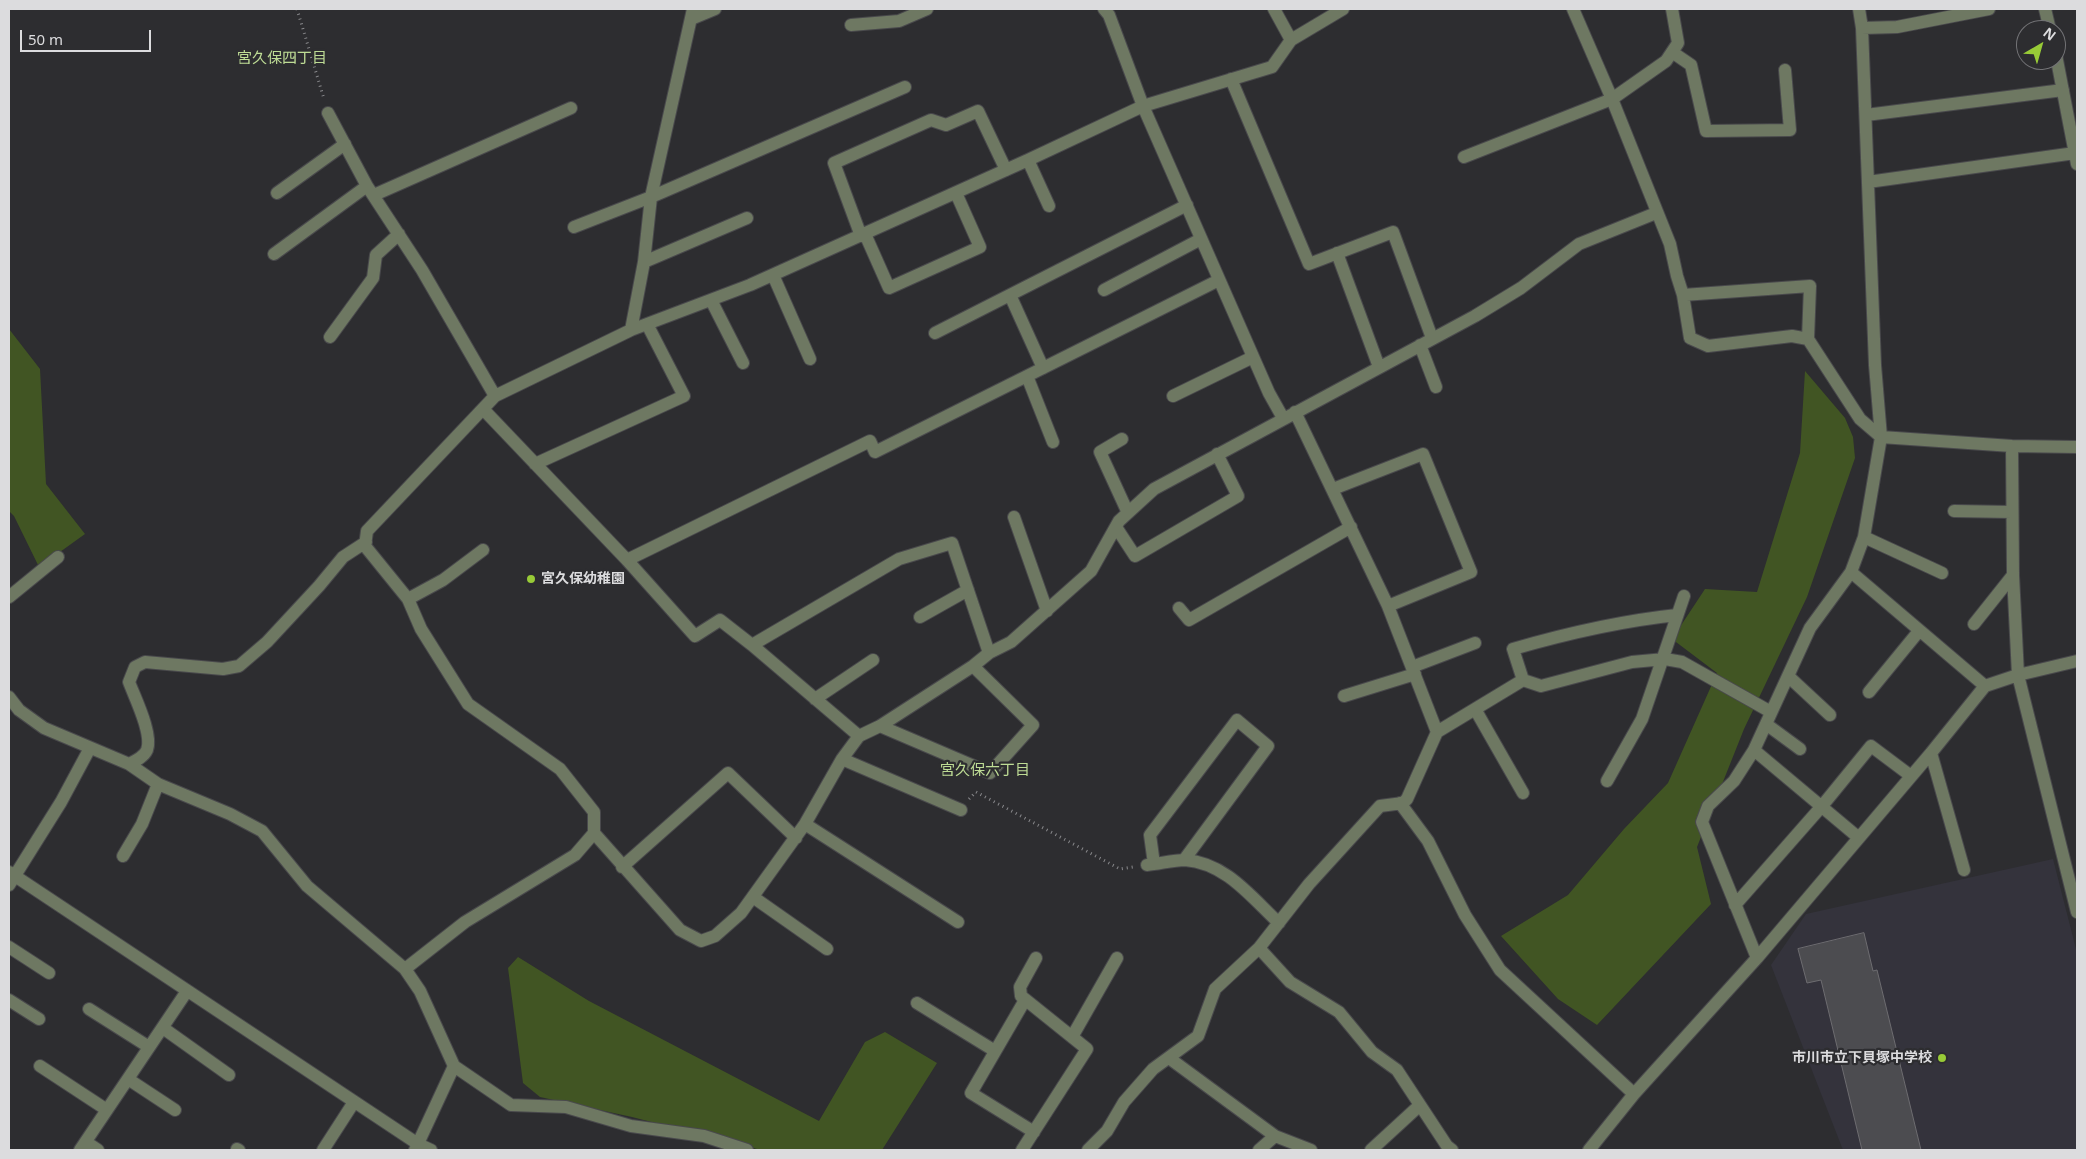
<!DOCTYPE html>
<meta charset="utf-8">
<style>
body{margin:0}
#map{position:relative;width:2086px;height:1159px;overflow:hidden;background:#2d2d30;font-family:"Noto Sans",sans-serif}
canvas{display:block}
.frame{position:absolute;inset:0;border:10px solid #dcdcde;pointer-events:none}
.north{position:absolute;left:2016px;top:20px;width:50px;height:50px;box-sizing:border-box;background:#2d2d30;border:1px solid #737376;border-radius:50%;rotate:38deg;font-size:14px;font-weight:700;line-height:20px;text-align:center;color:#dcdcde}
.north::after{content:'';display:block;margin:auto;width:18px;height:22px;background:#98cb37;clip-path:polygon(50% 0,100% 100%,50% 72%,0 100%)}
.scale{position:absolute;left:20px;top:30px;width:131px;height:22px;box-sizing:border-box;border:2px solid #dcdcde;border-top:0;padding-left:6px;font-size:15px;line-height:18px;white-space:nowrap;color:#dcdcde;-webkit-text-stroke:4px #2d2d30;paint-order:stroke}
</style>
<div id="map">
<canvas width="2086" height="1159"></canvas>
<div class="frame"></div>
<div class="north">N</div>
<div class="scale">50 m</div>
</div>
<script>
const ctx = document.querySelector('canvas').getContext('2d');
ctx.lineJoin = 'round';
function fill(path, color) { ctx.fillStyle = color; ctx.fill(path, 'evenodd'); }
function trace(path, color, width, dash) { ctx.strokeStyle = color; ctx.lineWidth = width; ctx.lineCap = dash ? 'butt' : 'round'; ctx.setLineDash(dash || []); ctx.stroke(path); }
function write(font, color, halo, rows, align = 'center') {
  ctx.font = font + ' "Noto Sans","Noto Sans JP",sans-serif'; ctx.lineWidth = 4.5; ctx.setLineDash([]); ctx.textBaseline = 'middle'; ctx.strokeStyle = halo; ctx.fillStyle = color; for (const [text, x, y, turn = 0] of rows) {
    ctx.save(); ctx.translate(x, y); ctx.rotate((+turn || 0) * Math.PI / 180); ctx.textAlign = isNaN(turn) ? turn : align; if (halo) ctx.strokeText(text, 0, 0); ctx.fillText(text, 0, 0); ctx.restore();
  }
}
const built = new Path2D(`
 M2053 859 2077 953V1150H1843L1771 965 1806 914Z`);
const green = new Path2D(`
 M9 329 40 369 46 484 85 534 39 567 14 516 9 511Z
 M1805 371 1845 418 1853 437 1855 458 1807 597 1744 729 1697 847 1711 904 1597 1025 1558 999 1501 936 1568 895 1624 829 1668 783 1717 673 1672 639 1705 589 1757 592 1800 453Z
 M518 957 589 1001 819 1121 865 1042 885 1032 937 1063 882 1150H761L632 1117 540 1097 523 1083 508 968Z`);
const building = new Path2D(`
 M1864 933 1873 971 1877 970 1921 1150H1862L1821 980 1807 983 1798 949Z`);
const path = new Path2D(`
 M297 9 324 99
 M969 799 976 792 1120 869 1133 867`);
const minor = new Path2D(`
 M1104 9 1109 15 1143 106 1269 393 1283 418
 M1274 9 1291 40
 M1672 9 1678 43 1666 61 1612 99 1670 244 1677 276 1683 295 1690 338 1708 346 1792 336 1808 339 1860 419 1881 437 2012 446 2077 447
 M2045 9 2050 30
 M691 19 715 9
 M851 25 899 21 927 9
 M1862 28 1897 27 1989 9
 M1672 52 1691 65 1706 131 1790 130 1785 70
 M2056 55 2077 164
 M1231 79 1309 264 1393 232 1432 338
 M328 113 367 186
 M1866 115 2063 90
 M1464 157 1612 99 1573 9
 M1028 160 1049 206
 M1868 182 2075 153
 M277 193 345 144
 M374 195 571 108
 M574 227 651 197 905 87
 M865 234 889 288 980 247 956 193
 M861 236 834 163 931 120 946 125 978 111 1006 170
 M1337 253 1379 367
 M274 254 367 186 422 270 495 396
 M644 262 747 218
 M773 275 810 359
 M1104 290 1201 239
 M1010 295 1043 368
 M1683 295 1810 286 1808 339
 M711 300 743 363
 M631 330 644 262 651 197 693 9
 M935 333 1187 205
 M330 337 373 278 376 255 399 234
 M1420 345 1436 387
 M1027 376 1053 442
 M1173 396 1253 357
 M483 409 627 560 695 636 720 620 752 645
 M1295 412 1388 606 1437 732
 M1122 439 1100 452 1128 513
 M2012 446 2013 575 2018 675 2077 912
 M535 464 684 396 647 324
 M1333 489 1423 454 1471 572 1388 606
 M1954 511 2012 512
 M1014 517 1047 611
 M1116 527 1135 556 1238 496 1217 454
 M1864 537 1942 573
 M627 560 870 441 875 452 1219 280
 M1851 572 1985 686
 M9 597 58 557
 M408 599 443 580 483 550
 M1179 608 1189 620 1351 527
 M920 617 968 590
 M1974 624 2013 575
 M1412 667 1475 643
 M1788 676 1830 715
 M1523 680 1513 649C1568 633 1620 621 1677 615
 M1869 692 1919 631
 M1344 696 1415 674
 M9 697 19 710 44 728 129 764 158 784 230 814 262 831 307 886 405 969 420 991 454 1066 511 1105 566 1107 631 1126 704 1136 747 1150
 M815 699 873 660
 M1475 709 1523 793
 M1766 724 1800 749
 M880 726 990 773 1033 725 973 666
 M859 736 752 645 899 559 952 543 989 653
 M1754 750 1859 838
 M1931 753 1964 870
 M842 759 961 810
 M129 764C135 761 144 757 147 750 153 734 135 698 129 682L135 667 145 662 223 669 239 666 267 642 319 586 343 557 366 542
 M1607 781 1642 719 1684 596
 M1400 803 1428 841 1465 915 1500 970 1634 1094
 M805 824 958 922
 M594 833 680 930 701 941 715 936 741 913 805 824 842 759 859 736 880 726 973 666 989 653 1011 642 1091 571 1119 521 1154 489 1475 316 1521 288 1579 244 1656 213
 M123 856 142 824 158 784
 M1154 864 1150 835 1237 720 1268 746 1184 860
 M1147 865C1159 864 1173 860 1185 860 1226 863 1251 897 1279 923
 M622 867 728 773 796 838
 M9 872 418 1144 431 1150
 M9 885 61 802 90 748
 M753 897 827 949
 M1735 905 1822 806 1871 746 1911 776
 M9 947 49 973
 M1259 948 1290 982 1339 1012 1372 1052 1397 1070 1447 1146 1452 1150
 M1757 958 1702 822 1708 806 1734 781 1754 750 1810 628 1851 572 1864 537 1881 437 1875 365 1862 28 1859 9
 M405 969 465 922 575 855 594 833V812L560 769 468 704 421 629 408 599 365 546 367 531 495 396 631 330 750 285 1028 160 1143 106 1272 67 1291 40 1343 9
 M9 1000 39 1019
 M1025 1000 971 1093 1034 1132
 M917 1003 995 1051
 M89 1009 149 1047
 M163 1028 229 1075
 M1072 1037 1117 958
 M1169 1058 1275 1136 1311 1150
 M40 1066 107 1110
 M128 1079 175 1110
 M86 1142 98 1150
 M237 1149 239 1150
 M80 1150 187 991
 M323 1150 354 1102
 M415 1150 454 1066
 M1022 1150 1087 1049 1021 996 1020 987 1036 958
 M1088 1150 1107 1131 1124 1102 1153 1069 1198 1036 1215 989 1259 948 1309 884 1380 806 1403 803 1407 799 1437 732 1523 680 1541 686 1632 662 1665 659 1682 662 1771 712
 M1259 1150 1275 1136
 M1371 1150 1420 1105
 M1589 1150 1634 1094 1757 958 1931 753 1985 686 2018 675 2077 661`);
const markers = [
 [531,579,5,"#98cb37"],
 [1942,1058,5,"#98cb37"]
];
const poiNames = [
 ["宮久保幼稚園",541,579],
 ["市川市立下貝塚中学校",1932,1058,"right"]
];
const neighbourhoodNames = [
 ["宮久保四丁目",282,59],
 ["宮久保六丁目",985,771]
];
fill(built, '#34333c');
fill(green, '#415523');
fill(building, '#4c4c50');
trace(building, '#6d6c70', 1);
trace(minor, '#49494c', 14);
trace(path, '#89898c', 3, [1, 4]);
trace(minor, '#6e7862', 12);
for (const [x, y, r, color] of markers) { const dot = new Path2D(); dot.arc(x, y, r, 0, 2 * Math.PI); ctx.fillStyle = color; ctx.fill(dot); trace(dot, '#2d2d30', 2); }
write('bold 14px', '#dcdcde', '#2d2d30', poiNames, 'left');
write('15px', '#bedc95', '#2d2d30', neighbourhoodNames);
</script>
